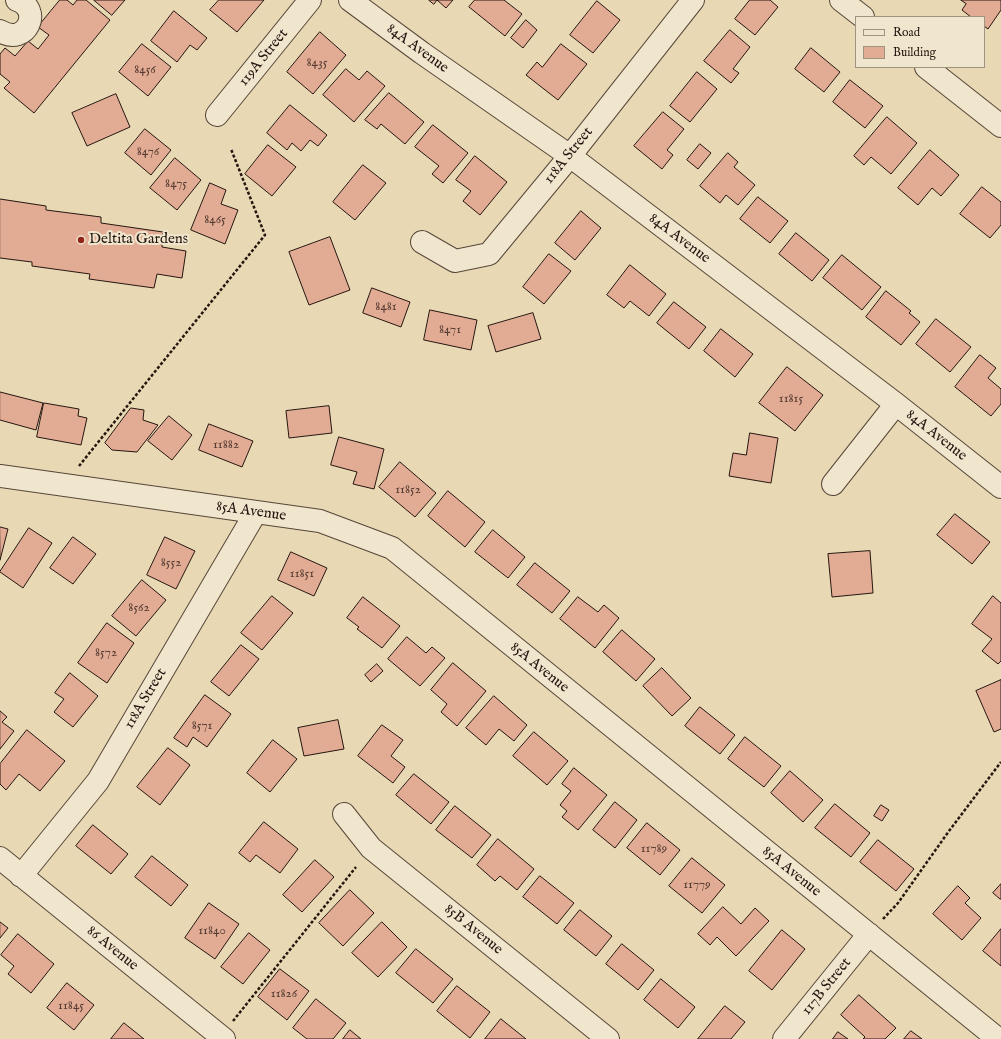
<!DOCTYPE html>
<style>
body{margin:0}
#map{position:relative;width:1001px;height:1039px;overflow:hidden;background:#e8d8b3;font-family:"IM FELL English",serif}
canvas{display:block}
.legend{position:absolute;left:855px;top:16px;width:130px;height:52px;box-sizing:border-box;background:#f0e6ce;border:1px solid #9f9382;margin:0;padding:5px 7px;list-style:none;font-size:12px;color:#261610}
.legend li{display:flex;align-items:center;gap:8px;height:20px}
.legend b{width:20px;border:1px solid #9f9382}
</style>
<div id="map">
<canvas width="1001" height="1039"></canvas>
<ul class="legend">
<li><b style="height:5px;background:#f0e6ce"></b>Road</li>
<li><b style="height:11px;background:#e1ab94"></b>Building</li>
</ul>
</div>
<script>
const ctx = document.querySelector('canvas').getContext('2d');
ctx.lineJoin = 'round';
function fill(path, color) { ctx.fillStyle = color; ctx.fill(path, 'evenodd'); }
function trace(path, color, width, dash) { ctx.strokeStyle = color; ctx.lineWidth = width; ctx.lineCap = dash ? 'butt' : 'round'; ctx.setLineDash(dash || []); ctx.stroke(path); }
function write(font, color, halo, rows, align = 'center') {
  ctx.font = font + ' "IM FELL English",serif'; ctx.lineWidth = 4; ctx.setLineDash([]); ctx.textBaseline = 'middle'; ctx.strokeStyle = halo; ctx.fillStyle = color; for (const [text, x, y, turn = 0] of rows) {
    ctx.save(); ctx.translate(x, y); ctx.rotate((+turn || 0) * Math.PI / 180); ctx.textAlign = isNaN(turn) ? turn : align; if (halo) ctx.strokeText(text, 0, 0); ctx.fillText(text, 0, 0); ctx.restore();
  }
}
const building = new Path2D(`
 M60 0H67L73 5 77 0H86L110 20 34 113 4 88 10 82 0 74V54L5 48 15 56 28 41 38 49 49 35 38 27Z
 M94 0H125L112 15Z
 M219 0H264L237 32 210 10Z
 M429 0H453L446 8 437 0 434 4Z
 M475 0H504L522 14 505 36 469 7Z
 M750 0H770L778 7 755 35 735 19Z
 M961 0H1001V10L988 29 984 26V17H971L962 10 966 4Z
 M597 1 620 20 593 53 570 35Z
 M174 11 207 38 197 50 190 45 177 62 151 41Z
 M526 20 537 30 523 48 511 38Z
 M730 30 750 47 733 69 739 73 731 83 704 61Z
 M320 32 346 55 313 94 287 72Z
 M142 44 171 67 148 96 119 72Z
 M561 44 587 64 558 100 526 75 537 62 542 67Z
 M811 48 840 72 824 92 795 69Z
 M346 69 359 80 367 71 385 86 354 122 323 95Z
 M697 72 717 89 690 122 670 106Z
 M850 80 883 106 865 128 833 102Z
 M389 93 424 122 405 144 381 124 377 129 365 120Z
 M116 94 130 127 87 146 72 113Z
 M290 105 327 135 318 146 310 140 301 151 292 143 287 150 267 133Z
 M663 112 684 129 667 150 673 155 662 169 634 146Z
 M887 117 917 143 891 174 871 157 864 165 854 156Z
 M433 125 468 153 443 183 432 174 439 166 415 147Z
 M145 129 171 150 151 175 125 153Z
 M700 144 711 153 698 169 687 160Z
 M268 145 296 167 272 196 245 174Z
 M930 150 959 175 941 196 932 188 918 205 898 188Z
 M728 153 738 162 734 167 755 185 738 205 726 195 720 203 700 186Z
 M475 156 507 182 480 215 463 201 471 191 456 180Z
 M175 158 201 180 177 210 150 188Z
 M363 165 386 183 355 220 333 202Z
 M210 183 226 190 221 204 238 210 225 244 191 230Z
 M982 187 1001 202V225L990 238 960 214Z
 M758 197 788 221 770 243 740 219Z
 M0 199 46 206V210L101 217V223L163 232 162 247 186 251 182 278 157 274 154 288 89 279 90 274 32 266V262L0 258Z
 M581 211 601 228 575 260 555 243Z
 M796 233 829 260 812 281 779 254Z
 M330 237 350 290 309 305 289 252Z
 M549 254 571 271 544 304 523 287Z
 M842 255 881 287 862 310 823 278Z
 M630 265 666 294 649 316 630 301 624 308 607 295Z
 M372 288 410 302 401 327 363 313Z
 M886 291 911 311 909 313 920 322 901 345 866 317Z
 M674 302 706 327 689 349 657 323Z
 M430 310 477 320 471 350 424 340Z
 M533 313 541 339 496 352 488 326Z
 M936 319 971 347 950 372 916 344Z
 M721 329 753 354 735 377 704 351Z
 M980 355 996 368 988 378 1001 389V404L991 416 955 387Z
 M787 367 823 395 795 431 759 403Z
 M0 392 43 403 36 430 0 420Z
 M44 403 79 409 78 416 87 418 81 445 37 437Z
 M329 406 332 433 289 438 286 411Z
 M131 408 144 410 143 420 158 425 137 452 112 450 105 443Z
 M169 416 192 435 172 460 148 441Z
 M209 424 253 441 242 467 199 450Z
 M750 433 778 438 771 483 729 476 733 453 746 455Z
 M339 437 384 449 374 489 353 484 357 472 331 465Z
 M400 462 436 493 415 517 379 487Z
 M448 491 485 522 465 547 428 516Z
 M955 514 990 542 972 564 937 535Z
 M0 527 8 529 0 560Z
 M29 528 52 543 23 588 0 572Z
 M493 530 525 557 508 578 475 552Z
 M73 537 96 554 73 584 50 568Z
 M165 537 195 551 176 589 147 575Z
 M870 551 873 593 832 597 828 554Z
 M291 552 327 568 314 596 278 580Z
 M535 563 570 591 552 613 517 585Z
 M142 580 166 600 136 636 112 616Z
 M272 596 293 613 262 650 241 633Z
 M993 596 1001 603V661L998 664 982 651 992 639 972 624Z
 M363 597 400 626 382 648 357 629 359 627 347 618Z
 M578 597 598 612 604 605 619 618 595 648 560 619Z
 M107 623 134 643 107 683 78 663Z
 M622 630 655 659 636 681 603 652Z
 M407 637 426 653 432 647 445 658 420 686 388 659Z
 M241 645 259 659 229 696 211 682Z
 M453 663 486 691 457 726 441 712 447 704 431 690Z
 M377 664 383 671 371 682 365 675Z
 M662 668 691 698 672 716 643 686Z
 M70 673 98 696 73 727 54 712 64 699 55 693Z
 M1001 680V729L994 732 976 691Z
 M205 695 231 714 207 747 193 737 187 747 174 738Z
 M494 696 527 725 514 741 499 729 486 745 466 728Z
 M700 707 735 735 720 754 685 726Z
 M0 711 7 717 2 722 14 731 0 749Z
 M338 720 344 749 304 756 298 728Z
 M382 725 403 740 391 756 405 767 393 783 358 756Z
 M27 730 65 761 40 791 19 774 6 790 0 784V764Z
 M534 732 568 761 547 785 513 756Z
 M745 737 781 766 764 787 728 759Z
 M273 740 297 759 270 792 247 773Z
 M168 748 190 765 160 805 137 787Z
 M574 768 607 795 578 830 562 817 567 811 560 805 571 791 562 784Z
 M790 771 823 800 803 822 771 793Z
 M414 774 449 802 431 824 396 795Z
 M615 802 637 820 615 848 593 830Z
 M835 804 870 833 851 857 815 828Z
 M881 805 889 810 882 821 874 816Z
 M455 806 491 835 472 858 436 830Z
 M264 822 298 849 280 873 256 855 250 862 239 853Z
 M647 823 680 850 660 875 627 848Z
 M93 825 128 854 111 874 76 846Z
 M498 839 534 869 517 890 500 876 495 881 477 865Z
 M878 840 914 869 896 891 860 862Z
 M152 856 188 885 171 906 135 877Z
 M692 858 725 885 702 913 669 886Z
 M315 860 334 877 302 912 283 895Z
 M540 876 574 903 557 924 523 897Z
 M1001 884V899H1000L993 893Z
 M958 886 970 898 965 903 981 918 962 940 933 914Z
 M350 890 374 913 343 946 319 923Z
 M209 903 239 924 215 959 185 938Z
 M723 907 741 924 755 908 769 921 736 956 717 937 710 945 698 934Z
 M580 910 612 936 596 956 564 930Z
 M0 922 8 928 0 938Z
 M382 922 407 947 378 977 352 953Z
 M1001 929V966L983 951Z
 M782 930 805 949 772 990 749 971Z
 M249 933 270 950 243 984 221 967Z
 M18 934 54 964 31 993 8 974 14 966 1 955Z
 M622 944 654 970 638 990 606 964Z
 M416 949 453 979 433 1003 396 973Z
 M280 969 309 991 287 1020 258 997Z
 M661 979 695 1007 678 1028 644 1000Z
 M67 983 94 1005 74 1030 47 1008Z
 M457 986 490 1012 470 1038 437 1011Z
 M859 995 896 1028 885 1039H863L865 1037 841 1015Z
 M316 999 346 1023 333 1039H307L293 1028Z
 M725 1006 745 1022 731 1039H698Z
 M501 1019 526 1039H485Z
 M124 1023 144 1039H111Z
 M350 1030 361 1039H343Z
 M911 1031 922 1039H904Z
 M838 1032 848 1039H833Z`);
const path = new Path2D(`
 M79 466 265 235 231 149
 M883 919 898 903 949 831 1001 762
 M233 1021 356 867`);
const minor = new Path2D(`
 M350 0 422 53 570 156 896 404 1001 487
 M841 0 863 17
 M0 31C27 47 43 9 17 0
 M926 67 1001 126
 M217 115 310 0
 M422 242 455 261 489 254 570 156 693 0
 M0 476 320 521 392 548 998 1039
 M833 484 896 404
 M344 814 371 848 608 1039
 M0 858 224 1039
 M21 876 98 781 256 512
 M784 1039 869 934`);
const markers = [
 [81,240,4,"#8f2418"]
];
const numberNames = [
 ["8435",317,63],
 ["8456",145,70],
 ["8476",148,152],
 ["8475",176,184],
 ["8465",215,220],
 ["8481",386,307],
 ["8471",450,330],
 ["11815",791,399],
 ["11882",226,445],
 ["11852",408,490],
 ["8552",171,563],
 ["11851",302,574],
 ["8562",139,608],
 ["8572",106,653],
 ["8571",202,726],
 ["11789",654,849],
 ["11779",697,885],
 ["11840",212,931],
 ["11826",284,994],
 ["11845",71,1006]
];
const streetNames = [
 ["84A Avenue",417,49,36],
 ["119A Street",264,58,-51],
 ["118A Street",569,156,-51],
 ["84A Avenue",679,239,37],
 ["84A Avenue",936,436,38],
 ["85A Avenue",251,512,8],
 ["85A Avenue",539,668,39],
 ["118A Street",146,699,-59],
 ["85A Avenue",791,872,39],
 ["85B Avenue",473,930,39],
 ["86 Avenue",112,949,39],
 ["117B Street",827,987,-51]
];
const poiNames = [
 ["Deltita Gardens",89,240]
];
fill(building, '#e1ab94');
trace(building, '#261610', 1);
trace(minor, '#564639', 24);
trace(path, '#261610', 2.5, [3, 2]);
trace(minor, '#f0e6ce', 22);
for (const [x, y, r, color] of markers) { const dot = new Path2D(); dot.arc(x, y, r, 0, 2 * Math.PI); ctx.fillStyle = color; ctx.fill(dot); trace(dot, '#f0e6ce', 1.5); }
write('13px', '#553b31', null, numberNames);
write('15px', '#261610', '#f0e6ce', streetNames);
write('15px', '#261610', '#f0e6ce', poiNames, 'left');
</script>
